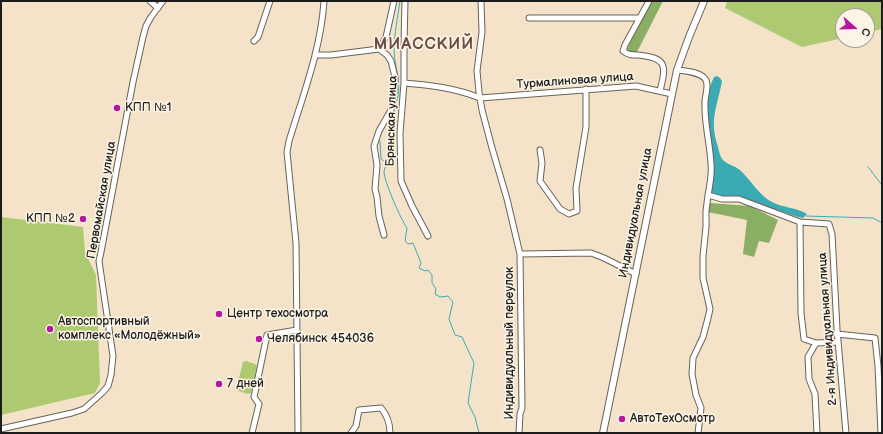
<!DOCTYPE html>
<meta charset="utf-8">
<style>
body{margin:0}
#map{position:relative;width:883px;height:434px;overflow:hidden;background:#f5e3c9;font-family:"Balsamiq Sans",sans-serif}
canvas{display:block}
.frame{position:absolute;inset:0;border:2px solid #1c1c1c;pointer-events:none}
.north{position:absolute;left:835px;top:8px;width:40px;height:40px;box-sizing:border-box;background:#fcf5e5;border:1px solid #a29e95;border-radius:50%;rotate:110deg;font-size:11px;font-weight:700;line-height:16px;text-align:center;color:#1c1c1c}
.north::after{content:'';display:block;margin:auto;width:14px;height:18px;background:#b5179e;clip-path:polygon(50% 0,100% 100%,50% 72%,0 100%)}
</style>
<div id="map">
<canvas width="883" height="434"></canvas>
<div class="frame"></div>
<div class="north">С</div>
</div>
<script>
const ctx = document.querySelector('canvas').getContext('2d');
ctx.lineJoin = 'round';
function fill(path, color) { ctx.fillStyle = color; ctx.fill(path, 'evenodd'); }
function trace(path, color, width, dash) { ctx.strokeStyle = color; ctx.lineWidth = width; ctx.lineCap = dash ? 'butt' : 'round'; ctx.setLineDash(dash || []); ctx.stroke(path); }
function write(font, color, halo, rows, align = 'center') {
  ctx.font = font + ' "Balsamiq Sans",sans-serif'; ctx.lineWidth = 3; ctx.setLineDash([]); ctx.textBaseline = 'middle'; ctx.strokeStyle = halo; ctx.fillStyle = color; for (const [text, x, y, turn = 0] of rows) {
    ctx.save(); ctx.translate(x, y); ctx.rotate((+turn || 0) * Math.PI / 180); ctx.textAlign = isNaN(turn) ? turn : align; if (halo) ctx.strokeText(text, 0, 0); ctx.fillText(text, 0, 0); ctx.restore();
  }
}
const green = new Path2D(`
 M727 1H882V29L867 32V16H843V38L802 47 725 8Z
 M1 217 83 227 85 252 96 275 100 383 95 393 1 415Z
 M246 361 255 364 257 366 251 393 248 394 236 390 243 362Z`);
const forest = new Path2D(`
 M650 1H663L637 52 635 54 627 51 629 45Z
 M709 203 750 206 778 220 769 243 759 241 754 257 743 254 747 220 708 212Z`);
const water = new Path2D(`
 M717 76 720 78 722 81C717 108 709 120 718 147 719 151 720 156 722 159 727 165 737 166 742 172 752 182 760 196 772 202 783 208 796 207 807 214L803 218 798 217 740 198 722 196 711 193C711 184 714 177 713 168 712 138 700 105 714 77Z`);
const stream = new Path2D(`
 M393 110C405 88 395 73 394 50 394 35 398 16 400 1
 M380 135 389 118
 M379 140 380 142 381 159 387 163C386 166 384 170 384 172 384 181 401 220 407 228L405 241 408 244 413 243 421 263 419 268 425 271 428 270 432 275V283L436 289 435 294 440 297 448 296 453 302 449 319 455 335 462 337 474 363 468 403 475 417 479 433
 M868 167 882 185
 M806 216 873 218 882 223`);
const minor = new Path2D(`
 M150 1 158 8
 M405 1 404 45V83L400 133 401 181 412 206 428 236
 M481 1 482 32 477 71 479 92 482 110 492 148 507 199 520 254 522 408 520 414 519 433
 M649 1 625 45 623 51C628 55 632 55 638 55 668 58 666 66 660 91
 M529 18H639
 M254 41 258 37 270 1
 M315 55H331L379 49
 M677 70C686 71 701 72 706 80 709 87 705 95 705 102 704 123 710 143 711 164 712 174 710 185 708 195L722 199H739L800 222 829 224 832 234 837 329 846 433
 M404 83C430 85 455 88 480 98L636 86 672 94
 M540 150 542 163 540 181 560 209 569 214 577 211 576 188 586 127V89
 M800 222 801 313 804 339 816 343
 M384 235 379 216 377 197 375 189 377 165 374 146 379 131 391 110 393 103 395 77 391 61 387 55 379 49 386 37 394 1
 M520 254 591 253 604 258 636 274
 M837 334 875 338 878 366 881 433
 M1 429 72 413 84 409 102 393 108 386 111 375 113 356 99 261 101 252 133 82 143 37 146 26 151 17 163 1
 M252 433 259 404 254 397 267 335 297 330
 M298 433 296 243 287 152 289 141C303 95 321 49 324 1
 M351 433 356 426 359 410 381 408C387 415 390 424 390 433
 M698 433 701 408 696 395 692 374 693 358 703 337 708 318 710 309 703 278V256L706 227V211L708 195
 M817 433 815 394 809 379 808 357 816 343 838 342`);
const major = new Path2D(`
 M603 433 677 70 689 37 704 1`);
const markers = [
 [117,108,4,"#b5179e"],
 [83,219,4,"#b5179e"],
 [219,314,4,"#b5179e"],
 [50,329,4,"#b5179e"],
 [259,339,4,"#b5179e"],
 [219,384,4,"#b5179e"],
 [622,419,4,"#b5179e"]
];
const streetNames = [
 ["Турмалиновая улица",575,81,-4],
 ["Брянская улица",392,121,-88],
 ["Первомайская улица",102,200,-80],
 ["Индивидуальная улица",636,213,-79],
 ["2-я Индивидуальная улица",828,329,-94],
 ["Индивидуальный переулок",510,343,-90]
];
const poiNames = [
 ["КПП №1",125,108],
 ["КПП №2",75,219,"right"],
 ["Центр техосмотра",227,314],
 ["Автоспортивный",58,322],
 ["комплекс «Молодёжный»",58,336],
 ["Челябинск 454036",267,339],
 ["7 дней",227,384],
 ["АвтоТехОсмотр",630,419]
];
const districtNames = [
 ["МИАССКИЙ",424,45]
];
fill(green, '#aeca71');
fill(forest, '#8aae63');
fill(water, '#3aabb4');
trace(stream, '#3aabb4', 1);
trace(minor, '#686259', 7);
trace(major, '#686259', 8);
trace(minor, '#fff', 5);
trace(major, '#fff', 6);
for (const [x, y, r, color] of markers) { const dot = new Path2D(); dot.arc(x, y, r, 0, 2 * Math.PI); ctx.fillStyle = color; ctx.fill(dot); trace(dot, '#fcf5e5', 1.5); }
write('12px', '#1c1c1c', '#fcf5e5', streetNames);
write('12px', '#1c1c1c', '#fcf5e5', poiNames, 'left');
ctx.letterSpacing = '1px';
write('bold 16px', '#6a4d45', '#fcf5e5', districtNames);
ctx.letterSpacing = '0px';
</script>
